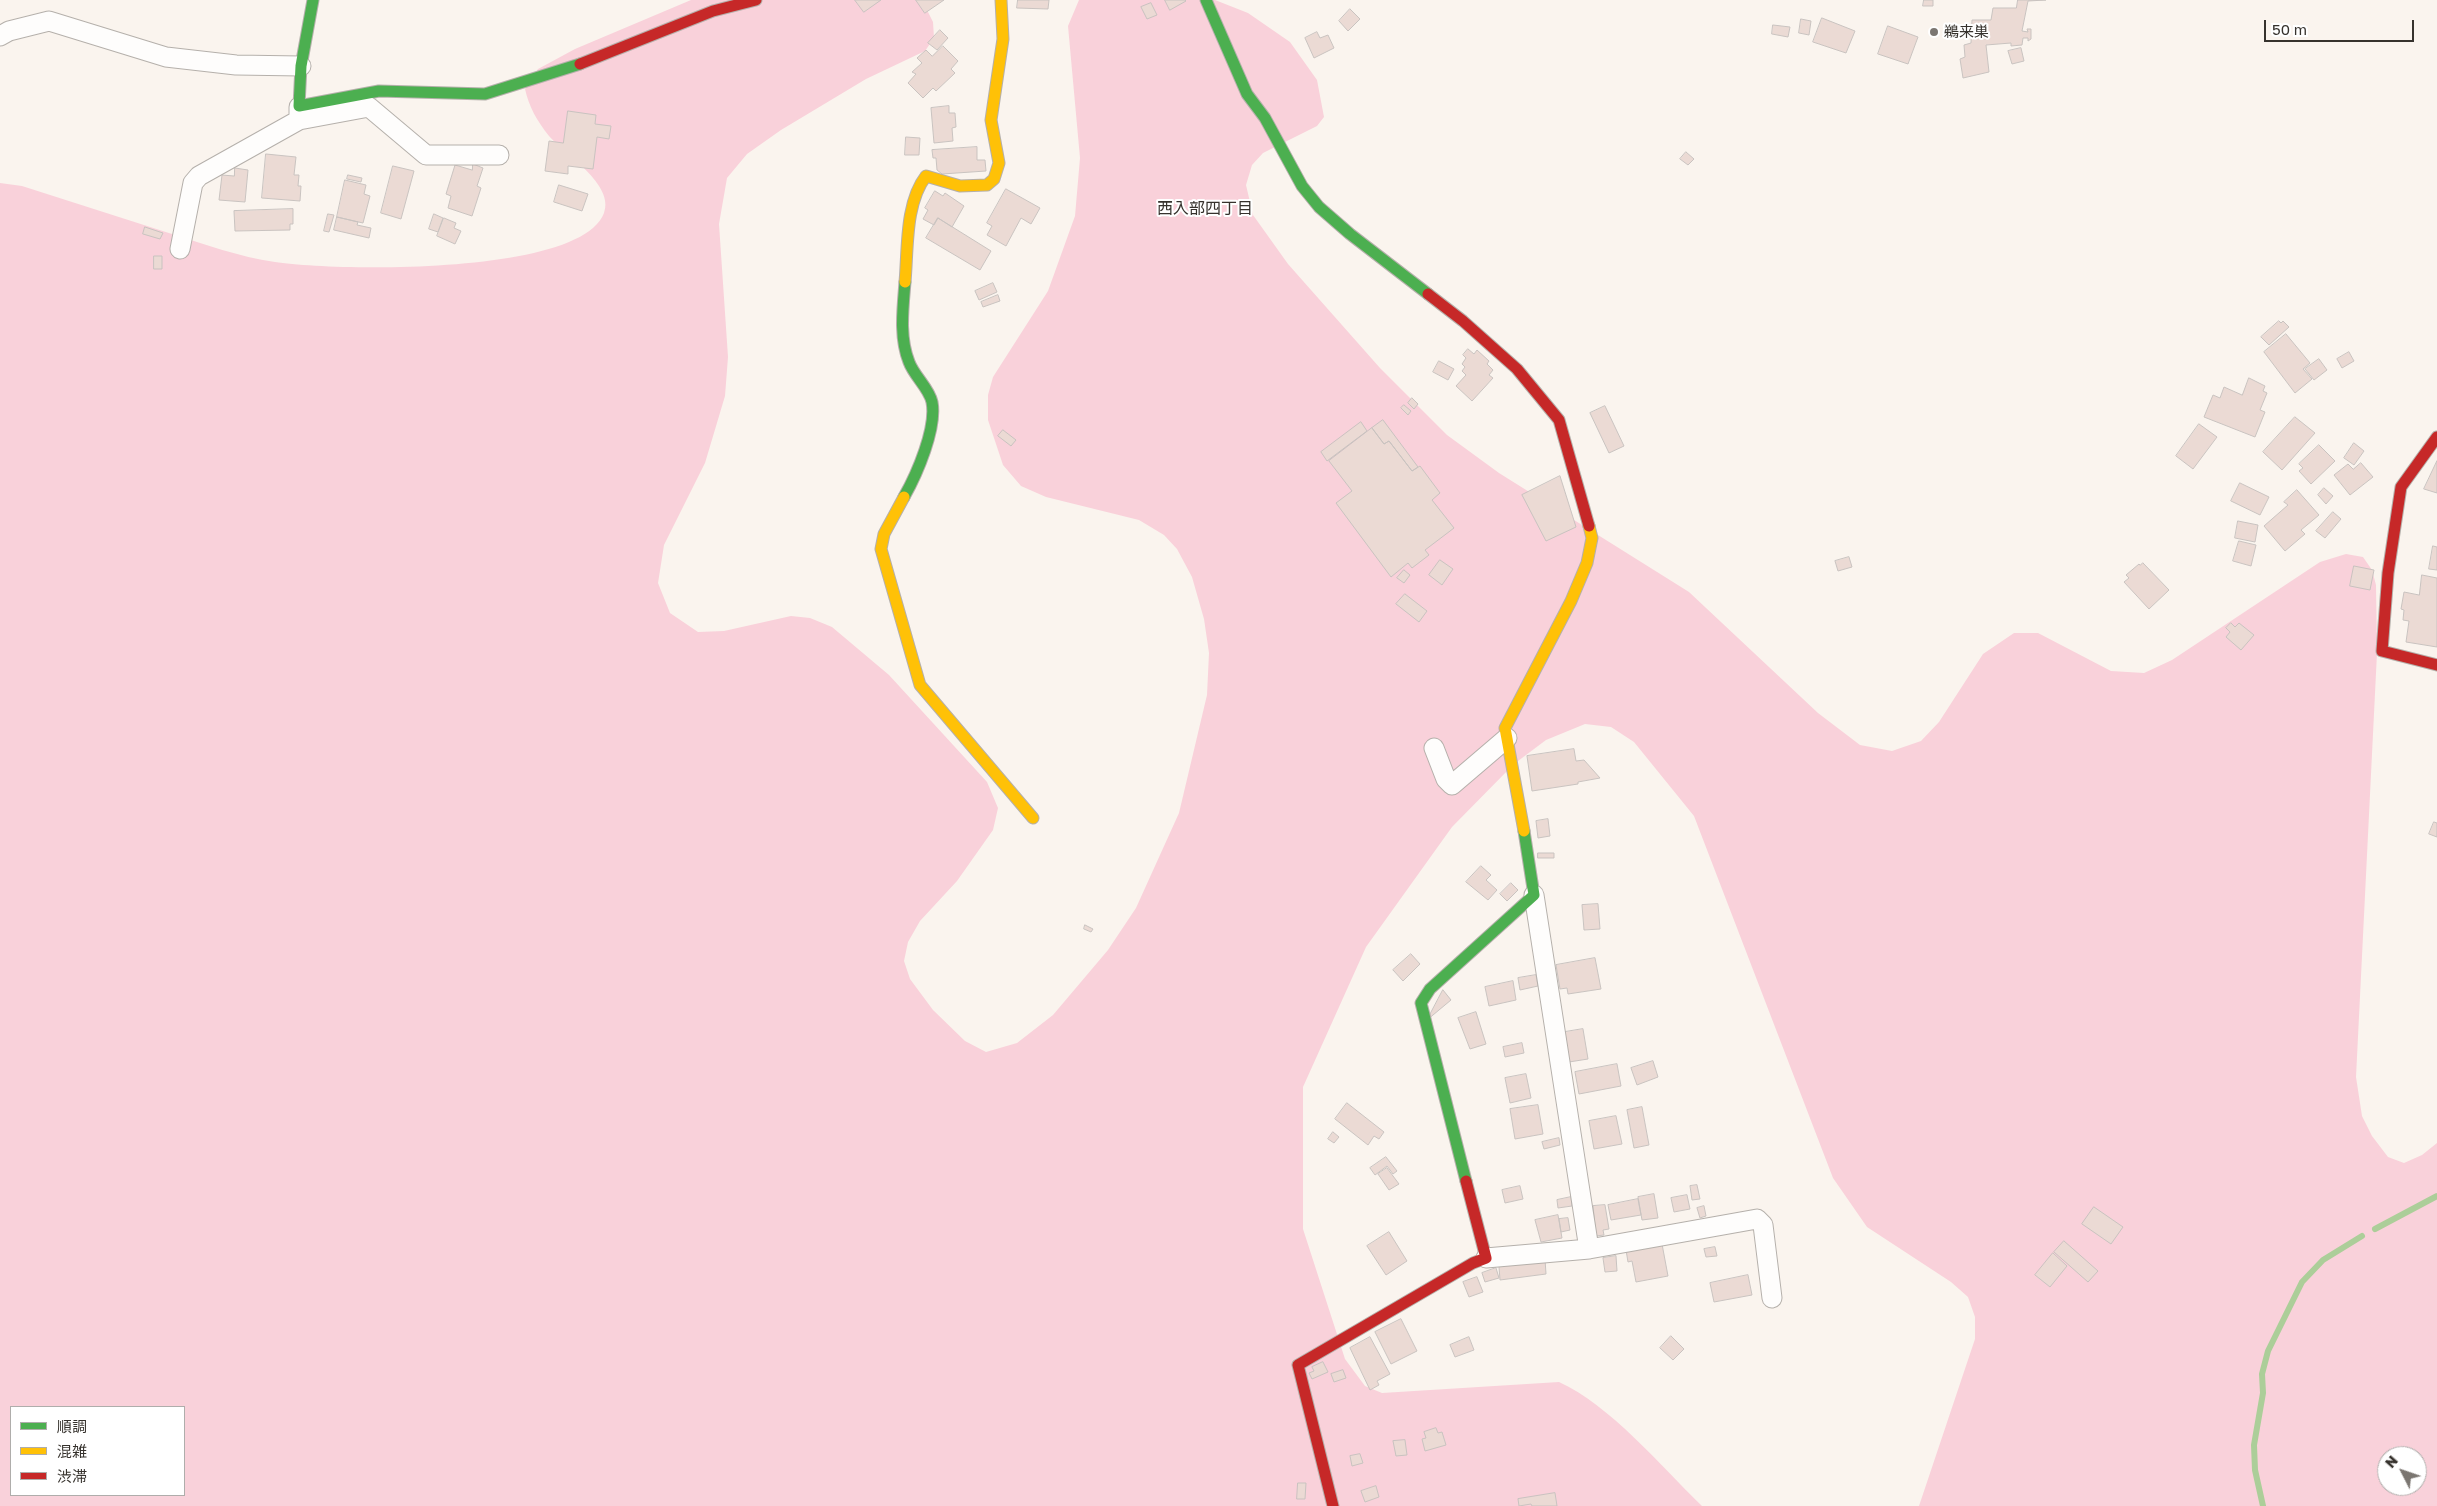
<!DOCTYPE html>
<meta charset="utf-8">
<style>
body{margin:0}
#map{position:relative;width:2437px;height:1506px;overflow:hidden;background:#faf4ee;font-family:"Golos Text","Noto Sans JP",sans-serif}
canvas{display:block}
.legend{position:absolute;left:10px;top:1406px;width:175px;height:90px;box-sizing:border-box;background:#fff;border:1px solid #afadab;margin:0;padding:6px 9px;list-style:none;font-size:15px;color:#36322d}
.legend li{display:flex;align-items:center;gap:10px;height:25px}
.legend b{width:25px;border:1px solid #afadab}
.north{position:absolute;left:2377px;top:1446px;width:50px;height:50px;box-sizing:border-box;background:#fff;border:1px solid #afadab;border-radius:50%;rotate:311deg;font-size:14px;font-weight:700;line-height:20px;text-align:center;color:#36322d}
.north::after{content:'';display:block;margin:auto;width:18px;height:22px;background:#7b7671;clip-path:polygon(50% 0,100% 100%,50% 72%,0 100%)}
.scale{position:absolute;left:2264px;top:20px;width:150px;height:22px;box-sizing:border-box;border:2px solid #36322d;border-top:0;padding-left:6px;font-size:15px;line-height:18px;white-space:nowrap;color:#36322d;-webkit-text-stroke:4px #fff;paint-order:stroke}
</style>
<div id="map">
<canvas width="2437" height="1506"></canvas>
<ul class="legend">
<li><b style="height:6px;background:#4caf50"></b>順調</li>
<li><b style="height:6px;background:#ffc107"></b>混雑</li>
<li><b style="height:6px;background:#c62828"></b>渋滞</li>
</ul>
<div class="north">N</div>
<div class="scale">50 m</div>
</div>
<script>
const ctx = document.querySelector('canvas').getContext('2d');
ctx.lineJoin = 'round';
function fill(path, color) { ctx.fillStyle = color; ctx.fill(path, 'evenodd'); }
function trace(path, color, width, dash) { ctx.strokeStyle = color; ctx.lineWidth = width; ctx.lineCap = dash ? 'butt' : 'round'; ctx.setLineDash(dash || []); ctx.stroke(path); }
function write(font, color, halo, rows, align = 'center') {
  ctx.font = font + ' "Golos Text","Noto Sans JP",sans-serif'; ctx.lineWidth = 4; ctx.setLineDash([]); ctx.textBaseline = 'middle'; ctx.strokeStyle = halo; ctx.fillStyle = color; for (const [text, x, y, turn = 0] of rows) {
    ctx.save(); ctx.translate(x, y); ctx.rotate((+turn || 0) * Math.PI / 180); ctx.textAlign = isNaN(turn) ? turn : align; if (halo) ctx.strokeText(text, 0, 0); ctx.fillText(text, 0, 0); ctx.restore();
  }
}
const green = new Path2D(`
 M691 0H919L926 8 933 22 934 38 925 51 866 79 781 130 747 154 727 178 719 224 728 357 725 396 705 463 664 545 658 583 670 613 698 632 724 631 791 616 810 618 832 627 889 675 987 782 998 808 993 830 957 881 920 921 908 942 904 961 910 979 933 1010 965 1041 986 1052 1017 1043 1053 1015 1108 950 1136 908 1179 813 1207 695 1209 653 1204 619 1192 577 1177 549 1164 535 1139 520 1046 497 1021 486 1003 465 988 420V395L993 377 1048 291 1075 216 1080 158 1068 26 1079 0H1215L1248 13 1290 42 1317 80 1324 117 1317 126 1263 153 1252 165 1246 185 1253 215 1288 264 1380 368 1447 435 1499 473 1689 592 1818 713 1860 745 1892 751 1921 741 1939 722 1983 654 2014 633H2038L2111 671 2144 673 2172 660 2320 562 2346 554 2363 557 2372 570 2376 585 2377 653 2356 1077 2362 1116 2372 1136 2388 1157 2404 1163 2422 1155 2437 1143V1506H1919L1975 1339V1317L1968 1297 1951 1282 1867 1227 1833 1178 1694 816 1634 742 1611 727 1585 724 1546 740 1514 764 1452 827 1366 947 1303 1087V1229L1345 1359 1365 1386 1382 1393 1559 1382C1610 1405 1661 1466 1702 1506H0V183L22 186C72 202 122 218 172 234 205 244 239 257 275 262 333 271 580 276 604 213 615 185 565 154 549 136 537 121 529 107 525 89L538 69 575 49ZM11 1407H184V1495H11ZM2387 1456H2417V1486H2387Z`);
const stream = new Path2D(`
 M2375 1229 2437 1196
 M2263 1506 2255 1470 2254 1445 2263 1393 2262 1374 2268 1351 2302 1282 2323 1260 2362 1236`);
const building = new Path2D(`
 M855 0H881L864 12Z
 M916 0H944L925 13Z
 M1018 0H1049L1048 9 1017 8Z
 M1165 0H1185L1186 1 1170 10Z
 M1924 0H1933V6H1923Z
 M2018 0H2046L2028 1 2022 31 2028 32 2027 29H2031V39L2028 41V38H2023L2022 45 2011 46V43L1986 45 1989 72 1963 78 1960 59 1965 57 1964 45 1971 43 1972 20H1991L1993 8H2016Z
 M1151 3 1157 15 1147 19 1141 7Z
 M1350 9 1360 19 1348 31 1339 21Z
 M1822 18 1855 31 1846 53 1813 42Z
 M1801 19 1811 21 1809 35 1799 33Z
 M1773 25 1790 27 1788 37 1772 34Z
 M1888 26 1918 37 1908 64 1878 54Z
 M940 30 948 38 937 50 928 43Z
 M1317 32 1320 38 1328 35 1334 48 1314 58 1305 38Z
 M943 46 958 61 951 69 955 73 936 91 933 88 923 98 908 83 916 74 912 72 922 63 917 58 926 50 932 56Z
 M2021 48 2024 61 2012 64 2008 51Z
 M949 106V113H955L956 127 952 128 953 141 934 143 931 108Z
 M568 111 596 115 595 124 611 126 609 139 597 137 593 169 568 166V174L545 171 549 141 563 143Z
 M906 137 920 138 919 155H905Z
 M977 147V160H985L986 171 942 174 937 170 936 158H933L932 150Z
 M1686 152 1694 159 1688 165 1680 159Z
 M266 154 296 157 294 175H299L298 186H301L300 201 262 198Z
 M473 164 483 168 477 186 481 188 472 216 448 208 451 196 446 194 455 165 472 170Z
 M393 166 414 171 401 219 381 213Z
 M235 168 248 170 245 202 219 200 222 175 234 176Z
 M348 175 362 178 361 182 347 179Z
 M345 180 366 185 364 194 370 196 363 223 337 217Z
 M559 185 588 194 582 211 554 202Z
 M1006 189 1040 208 1031 224 1021 218 1006 246 987 235 992 226 987 223Z
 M935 191 943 196 945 193 964 206 952 227 938 218 934 225 923 219 928 210 925 208Z
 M293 209V224H290V230L235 231 234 211Z
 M328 214 334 215 329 232 324 231Z
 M434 214 443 218 438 232 429 229Z
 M337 217 358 222 357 225 371 228 369 238 334 230Z
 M444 218 456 223 454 228 461 231 455 244 437 236Z
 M938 218 991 251 980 270 926 238Z
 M145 227 163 233 160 239 143 234Z
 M154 256H162V269H154Z
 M993 283 997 292 979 300 975 291Z
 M998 295 1000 301 983 307 981 302Z
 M2279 321 2281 323 2283 321 2289 327 2269 345 2261 337Z
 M2286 334 2310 363 2303 369 2312 379 2295 393 2264 352Z
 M1468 349 1474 354 1477 350 1489 361 1487 364 1493 370 1489 375 1493 378 1472 401 1456 386 1466 375 1462 371 1465 367 1462 364 1466 358 1463 355Z
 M2349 352 2354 361 2342 368 2337 359Z
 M2319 359 2327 370 2314 380 2305 369Z
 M1439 361 1454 369 1448 380 1433 372Z
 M2249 378 2265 386 2263 391 2267 393 2260 410 2265 412 2255 437 2204 417 2213 395 2220 398 2224 387 2242 395Z
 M1412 398 1418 404 1414 409 1408 403Z
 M1404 405 1411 411 1408 415 1401 408Z
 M1605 406 1624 446 1609 453 1590 413Z
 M2295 417 2315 433 2282 470 2263 452Z
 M1383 420 1418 467 1412 471 1389 441 1384 444 1372 428Z
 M1361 422 1367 431 1327 461 1321 452Z
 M2199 424 2217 437 2193 469 2176 456Z
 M1372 428 1384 444 1389 441 1412 471 1420 466 1440 493 1432 500 1454 528 1425 550 1429 555 1412 568 1408 563 1391 577 1336 503 1352 491 1329 461Z
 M1003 430 1016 440 1011 446 998 436Z
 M2354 443 2364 451 2354 465 2344 458Z
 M2319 445 2335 461 2311 484 2299 471 2303 468 2299 464Z
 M2437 461V493L2424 489Z
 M2361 463 2373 477 2350 495 2334 475 2348 464 2353 469Z
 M1560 476 1576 527 1546 541 1522 495Z
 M2240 483 2269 497 2260 515 2231 501Z
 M2324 488 2333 496 2326 504 2318 495Z
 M2297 490 2319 515 2301 530 2305 534 2285 551 2264 526 2288 505 2284 502Z
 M2333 512 2341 519 2325 538 2316 531Z
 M2238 521 2258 525 2255 542 2235 538Z
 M2239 541 2256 545 2251 566 2233 561Z
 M2433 546 2437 547V570L2429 569Z
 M1849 557 1852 567 1838 571 1835 561Z
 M1440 560 1453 569 1442 585 1429 575Z
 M2143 563 2169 590 2149 609 2124 582 2129 578 2126 575 2139 564 2140 565Z
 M2354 566 2374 570 2370 590 2350 586Z
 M1404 570 1410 575 1404 583 1397 578Z
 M2422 575 2437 578V647L2406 642 2409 621 2403 620 2404 610 2401 609 2404 592 2419 595Z
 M1405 594 1427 611 1419 622 1396 604Z
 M2231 623 2235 627 2239 623 2254 635 2241 650 2226 637 2230 632 2226 628Z
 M1574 749 1576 761 1584 760 1600 778 1578 782V784L1532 791 1527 756Z
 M1548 819 1550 836 1538 838 1536 821Z
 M2434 822 2437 823V837L2429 834Z
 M1538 853H1554V858H1538Z
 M1481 866 1491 875 1486 880 1497 890 1488 900 1466 882Z
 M1511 883 1518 890 1507 901 1500 894Z
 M1598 904 1600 929 1584 930 1582 905Z
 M1085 925 1093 929 1091 932 1084 929Z
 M1411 954 1420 964 1403 981 1393 970Z
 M1595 958 1601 989 1568 994 1567 988 1560 989 1556 965Z
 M1536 975 1538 986 1520 990 1518 978Z
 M1513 981 1516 1000 1489 1006 1485 987Z
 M1443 990 1451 1000 1427 1020Z
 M1476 1012 1486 1044 1470 1049 1458 1018Z
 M1583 1029 1588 1059 1569 1062 1565 1032Z
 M1522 1043 1524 1053 1505 1057 1503 1047Z
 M1653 1061 1658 1077 1637 1085 1631 1068Z
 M1617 1064 1621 1086 1579 1094 1575 1072Z
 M1526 1074 1531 1098 1510 1103 1505 1078Z
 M1347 1103 1384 1132 1379 1139 1374 1136 1368 1145 1335 1119Z
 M1538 1105 1543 1134 1515 1139 1510 1109Z
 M1642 1107 1649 1145 1634 1148 1627 1110Z
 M1616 1116 1622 1144 1594 1149 1589 1121Z
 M1333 1132 1339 1137 1334 1143 1328 1139Z
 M1559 1138 1560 1145 1544 1149 1542 1142Z
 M1386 1157 1397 1171 1393 1174 1387 1166 1375 1175 1370 1168Z
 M1387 1168 1399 1184 1389 1190 1378 1174Z
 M1697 1185 1700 1199 1692 1200 1690 1186Z
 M1520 1186 1523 1199 1505 1203 1502 1190Z
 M1654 1194 1658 1218 1642 1220 1638 1197Z
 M1687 1195 1690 1209 1674 1212 1671 1198Z
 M1571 1197 1572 1206 1558 1208 1557 1200Z
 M1638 1199 1641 1215 1611 1220 1608 1205Z
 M1605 1205 1609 1229 1603 1230 1604 1235 1596 1236 1593 1206Z
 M1704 1206 1706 1216 1700 1218 1697 1208Z
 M2094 1207 2123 1227 2111 1244 2082 1224Z
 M1558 1215 1562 1238 1541 1242 1535 1220Z
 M1568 1218 1570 1230 1561 1232 1559 1219Z
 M1389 1232 1407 1261 1386 1275 1367 1246Z
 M2064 1241 2098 1271 2088 1282 2054 1252Z
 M1662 1244 1668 1276 1636 1282 1632 1261 1628 1262 1626 1250Z
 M1715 1247 1717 1256 1706 1257 1704 1249Z
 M2053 1253 2067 1266 2050 1287 2035 1275Z
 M1616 1256 1617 1271 1605 1272 1603 1258Z
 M1545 1259 1546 1274 1500 1280 1499 1267Z
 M1496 1268 1499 1278 1485 1282 1482 1273Z
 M1748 1275 1752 1295 1714 1302 1710 1283Z
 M1477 1277 1483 1292 1469 1297 1463 1282Z
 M1401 1319 1417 1351 1391 1364 1375 1332Z
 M1671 1336 1684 1349 1673 1360 1660 1348Z
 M1370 1337 1390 1374 1377 1381 1379 1385 1370 1390 1350 1348Z
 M1469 1337 1474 1350 1455 1357 1450 1345Z
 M1323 1362 1328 1372 1312 1379 1309 1373 1314 1371 1312 1367Z
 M1343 1370 1346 1378 1334 1382 1331 1374Z
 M1436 1428 1438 1433 1442 1432 1446 1445 1425 1451 1422 1439 1426 1438 1424 1432Z
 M1405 1440 1407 1455 1396 1456 1393 1441Z
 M1360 1454 1363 1463 1352 1466 1350 1456Z
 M1298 1483H1306L1305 1499H1297Z
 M1376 1486 1379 1497 1365 1502 1361 1491Z
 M1555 1493 1557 1506H1532L1531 1504 1519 1506 1518 1499Z`);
const street = new Path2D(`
 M0 36 9 31 49 21 166 57 236 65 301 66
 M299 120 369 107 426 155H499
 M180 249 193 183 199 176 299 120V107
 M1434 748 1446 779 1452 785 1507 738
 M1534 895 1589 1249 1757 1219 1763 1225 1772 1298
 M1486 1258 1589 1249`);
const fast = new Path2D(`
 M313 0 301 66 299 106 379 91 485 94 580 64
 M1206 0 1247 94 1265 118 1302 186 1319 207 1350 234 1428 294
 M904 497C917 474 937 428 932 402 929 388 914 376 909 362 899 337 903 308 905 282
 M1466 1181 1421 1003 1430 989 1534 895 1524 831`);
const slow = new Path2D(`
 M905 282C908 249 905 203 926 176L960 186 987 185 994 179 999 163 991 120 1003 39 1001 0
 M904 497 884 534 881 549 920 685 1033 818
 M1524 831 1505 728 1571 601 1587 563 1592 538 1589 526`);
const jam = new Path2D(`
 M580 64 713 11 756 0
 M1428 294 1463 321 1517 369 1559 420 1589 526
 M2437 437 2401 487 2388 573 2382 651 2437 665
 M1333 1506 1298 1365 1473 1263 1486 1258 1466 1181`);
const markers = [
 [1934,32,5,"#7b7671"]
];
const poiNames = [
 ["鵜来巣",1944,32]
];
const neighbourhoodNames = [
 ["西入部四丁目",1205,209]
];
fill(green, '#f9d1da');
trace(stream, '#acce99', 6);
fill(building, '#ebdad4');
trace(building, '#c9c3c0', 1);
trace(street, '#b5b0ab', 21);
trace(fast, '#b5b0ab', 13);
trace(slow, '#b5b0ab', 13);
trace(jam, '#b5b0ab', 13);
trace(street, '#fefdfc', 19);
trace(fast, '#4caf50', 11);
trace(slow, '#ffc107', 11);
trace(jam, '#c62828', 11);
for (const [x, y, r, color] of markers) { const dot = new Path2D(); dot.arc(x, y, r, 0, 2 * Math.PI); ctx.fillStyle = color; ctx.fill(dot); trace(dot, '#fff', 2); }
write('15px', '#36322d', '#fff', poiNames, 'left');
write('16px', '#36322d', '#fff', neighbourhoodNames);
</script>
